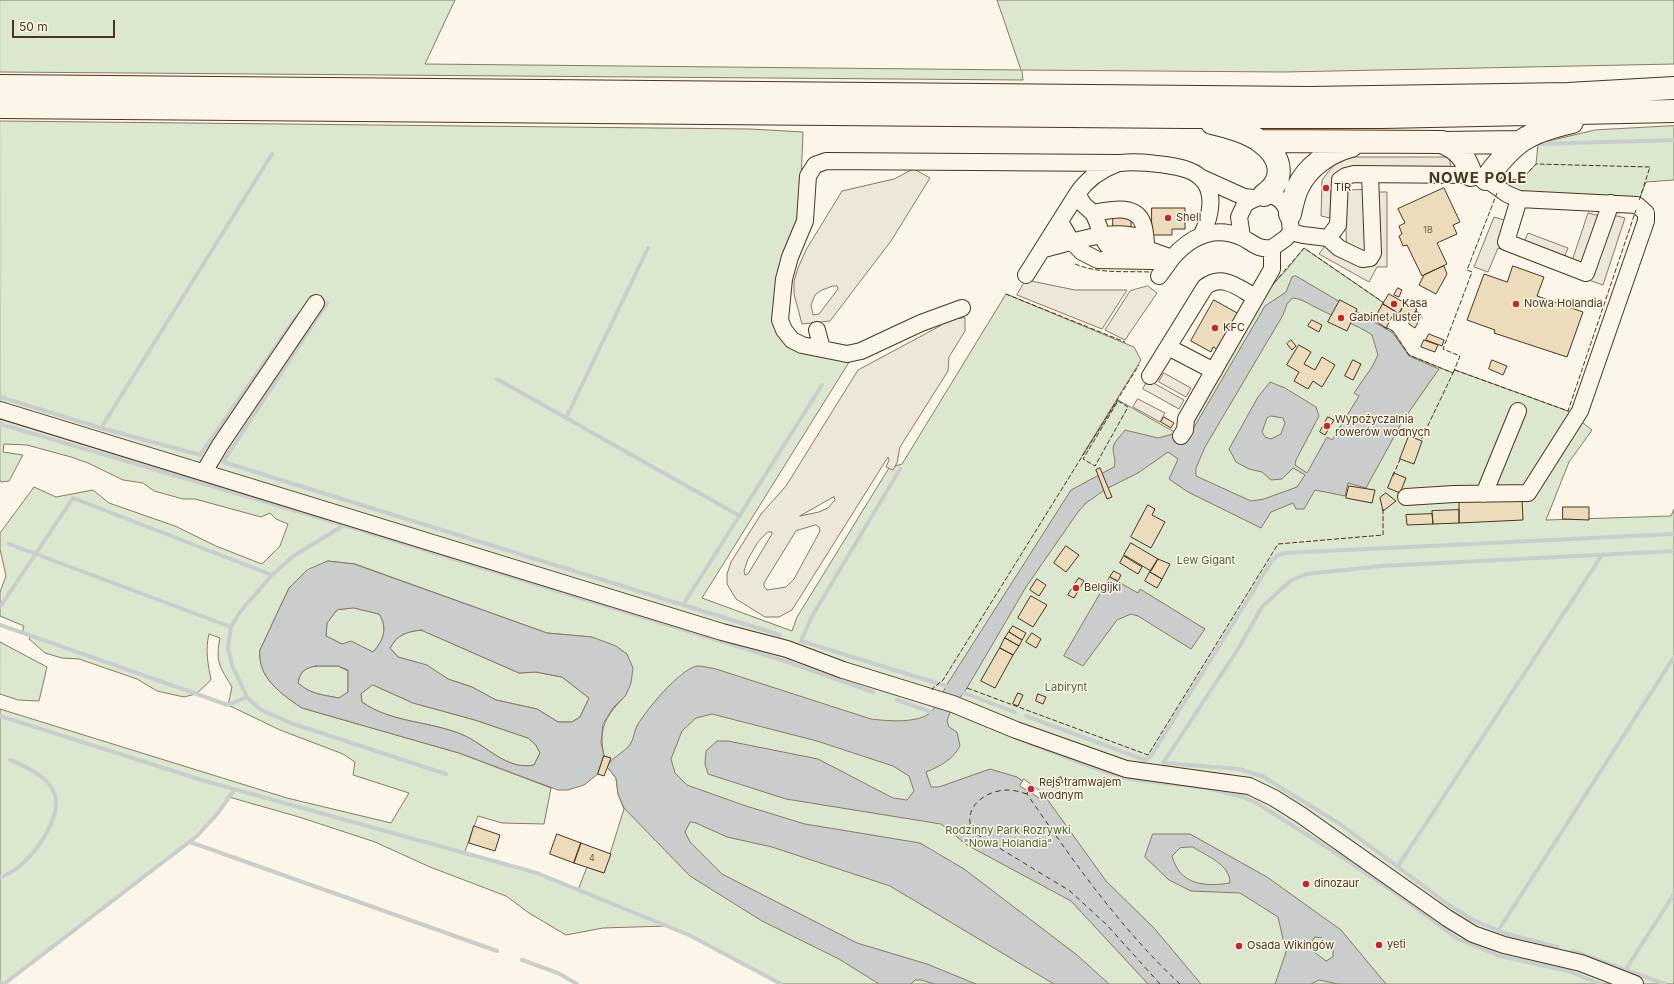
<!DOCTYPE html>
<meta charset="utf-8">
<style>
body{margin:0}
#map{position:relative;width:1674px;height:984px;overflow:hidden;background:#fbf6e9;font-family:Inter,sans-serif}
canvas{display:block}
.scale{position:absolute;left:12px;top:20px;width:103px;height:18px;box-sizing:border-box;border:2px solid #4a3520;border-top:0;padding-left:5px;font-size:12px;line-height:14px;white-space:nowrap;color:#4a3520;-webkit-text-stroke:3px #fbf6e9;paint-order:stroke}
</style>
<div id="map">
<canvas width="1674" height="984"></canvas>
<div class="scale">50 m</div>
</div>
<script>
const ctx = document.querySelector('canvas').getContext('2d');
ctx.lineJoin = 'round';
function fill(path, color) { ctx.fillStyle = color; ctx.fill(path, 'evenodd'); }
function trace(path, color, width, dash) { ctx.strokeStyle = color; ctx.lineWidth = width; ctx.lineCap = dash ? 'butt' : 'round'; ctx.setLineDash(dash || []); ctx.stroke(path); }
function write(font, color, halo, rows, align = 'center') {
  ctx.font = font + ' Inter,sans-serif'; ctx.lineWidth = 3; ctx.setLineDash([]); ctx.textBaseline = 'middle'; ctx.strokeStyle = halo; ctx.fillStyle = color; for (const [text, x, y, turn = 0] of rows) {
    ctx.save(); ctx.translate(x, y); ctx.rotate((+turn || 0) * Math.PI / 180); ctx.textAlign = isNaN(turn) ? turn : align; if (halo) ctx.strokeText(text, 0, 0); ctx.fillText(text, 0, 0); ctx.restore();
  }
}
const green = new Path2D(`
 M0 0H455L425 64 1021 70 997 0H1674V64L1284 72 1022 70 1023 80 0 72Z
 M0 121 750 129 803 132 800 208 776 325 851 359 702 598 792 631 797 617 889 468 902 464 1006 294 1134 347 1141 360 1082 456 1118 400 1185 438 1226 361 1267 291 1289 267 1304 248 1384 303 1374 320 1393 331 1409 355 1453 373 1455 370 1568 411 1592 430 1569 462 1546 520 1671 516 1674 509V984H781L689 935 666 926 603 928 566 935 529 913 506 896 430 867 375 842 299 817 229 797 218 813 197 836 4 984 0 983V709L287 798 391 823 409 793 353 775 355 762 343 754 280 730 228 705 232 687C220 667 215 662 220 638L209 634C205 650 208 664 211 680L196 694 184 697 157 691 137 679 79 659 62 658 45 653 29 639 30 636 22 633 24 626 0 616V592L6 576 0 549V533L34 487 56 497 93 490 109 503 175 526 216 546 262 564 280 546 288 524 276 519 270 513 261 517 195 499H183L154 491 143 483 123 480 88 463 71 457 27 445 4 444 3 452 23 455 9 481 1 482 0 480ZM328 561 355 564 547 633 592 637 626 695C606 716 598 727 604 756L610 758 607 767 616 778 618 794 624 809 604 873 587 867 578 890 537 873 464 854 478 816 502 823 544 824 551 788 459 753 302 708C281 694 257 677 260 650L289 588Z
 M1674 126V180L1646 182 1637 205 1499 188 1503 179 1521 180 1536 164 1538 144 1540 143 1595 130Z
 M354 608 379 614C388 628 384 640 373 652L364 648 342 644 326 636 327 623 337 610Z
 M421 630 519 673 536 672 562 677 589 698 580 717 572 722H558L537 709 496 700 472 687 448 679 426 665 398 657 390 648C398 634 406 632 421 630Z
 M0 642 47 667 39 701 18 700 0 694Z
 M316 666H338L348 671V692L339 698C323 695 310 694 298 683 300 671 305 668 316 666Z
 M373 685 413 703 475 720 528 738 536 745 540 753 534 765C507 771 486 745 463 735 431 721 391 723 362 702L361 694Z`);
const parking = new Path2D(`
 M1350 157H1449L1451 167 1334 177 1331 186 1330 218 1321 216 1322 180 1333 166Z
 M914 169 930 178 891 241 830 321 802 324 794 294V281L798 268 806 250 842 191 894 179ZM833 286H837L838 289 819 314 813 315 811 305 815 295 820 291Z
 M1345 188 1347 190 1377 189 1379 192H1387V267H1377L1369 282 1319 254 1324 247 1323 245 1346 242Z
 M1601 212 1625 218 1603 285 1498 248 1488 272 1474 267 1494 217 1518 224 1514 238 1524 242 1528 233 1568 248 1565 255 1572 261 1588 213 1600 216Z
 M1026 280 1075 290H1127L1102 329 1017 295Z
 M1148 286 1157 293 1125 340 1105 330 1130 291Z
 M965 318V331L949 357 948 371 900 447 897 463 893 470 886 467 889 460 888 457 792 610 779 617H765L736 599 727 584V574L731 562 761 514 786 486 858 370 940 326 946 320ZM834 497 835 500 828 508 819 512 800 516ZM816 525 819 527 820 531 794 579 786 587 767 590 764 586V583L796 531ZM768 532H772V534L748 574 745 575 744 571 748 559 758 542Z
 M1164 373 1191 388 1186 397 1159 382Z
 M1148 380 1184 400 1179 409 1143 389Z
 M1138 399 1165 413 1160 422 1133 407Z`);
const water = new Path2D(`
 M1296 276 1393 333 1409 356 1439 369 1402 422 1366 488 1348 483 1345 496 1315 490 1304 509H1296L1293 503 1271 512 1261 528 1188 492 1169 479 1178 459 1168 452 1138 473 1106 489 1086 503 1078 512 1026 587 964 693 953 704 947 721 949 727 957 732 960 746C953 759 941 766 926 772L931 787H939L990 769 1017 777 1047 799 1106 881 1154 928 1201 984H1148L1071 901 967 845 941 824 786 799 708 774 705 764 706 751 717 741H728L818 759 893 798 907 800 914 791 909 776 893 766 817 741 712 714 696 718 682 731 671 759 675 773 687 785 746 806 805 824 920 843 964 869 1077 955 1109 984H1054L890 886 772 847 727 837 696 823 690 822 685 832 690 842 722 874 857 943 927 964 976 984H935L921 980H915L911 984H879L839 959 762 921 690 876 624 808 618 794 616 778 607 767C612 756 625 753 631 743 634 738 634 731 637 726 645 711 680 669 697 666 703 666 710 668 716 669L871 719C887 721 921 724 932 711 938 704 942 695 946 686L1071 490 1114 467C1116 461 1114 457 1113 450 1112 443 1121 436 1125 430L1158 438 1173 434 1186 441 1265 306 1286 292 1292 277ZM1293 298C1304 299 1311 306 1321 310 1338 319 1356 324 1372 335L1378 355 1372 367 1354 393 1359 396 1332 440 1327 437 1307 473 1295 465 1296 460 1319 416 1316 407 1285 388 1270 382 1258 397 1229 449 1236 462 1249 469 1262 472 1271 480 1282 479 1293 468 1305 475 1297 487 1264 499 1251 501 1196 476V468L1205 447 1283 315 1287 304ZM1271 416 1283 418 1285 423 1281 434 1271 439 1265 437 1262 432 1267 418Z
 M328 561 354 564 547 633 592 637 616 646 627 654 633 668 631 683 626 695 613 708 603 724 601 742 604 756 598 774 584 785 568 790H558L459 753 302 708C281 694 257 677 260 650L289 588 307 570ZM354 608 379 614C388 628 384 640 373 652L351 641 342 644 326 636 327 623 337 610ZM421 630 519 673 536 672 562 677 589 698 580 717 572 722H558L537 709 496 700 472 687 448 679 427 665 398 657 390 648C398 634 406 632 421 630ZM316 666H338L348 670V692L339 698C323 695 310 694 298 683 300 671 305 668 316 666ZM373 685 413 703 475 720 528 738 536 745 540 753 534 765C507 771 486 745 463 735 431 721 391 723 362 702L361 694Z
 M1110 577 1138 593 1140 589 1205 629 1191 649 1138 616 1131 614 1117 620 1083 666 1064 656Z
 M1153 834H1190L1267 877 1341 930 1386 984H1338L1319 980 1311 984H1275L1286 952 1278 917 1240 893 1191 891 1169 880 1145 857ZM1193 847C1206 856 1230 864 1230 883 1204 887 1180 885 1172 856L1180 848ZM1315 937 1322 938 1333 949V957L1326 961 1309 948Z`);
const pier = new Path2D(`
 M1024 779 1044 794 1041 799 1020 786Z`);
const stream = new Path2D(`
 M1538 144 1674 140
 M327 303 223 462 780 635
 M497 379 740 516
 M0 397 101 428 200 455 297 316
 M566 418 648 248
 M0 424 344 525 782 660 873 692
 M101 428 272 154
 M900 469 811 618 801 641 946 686
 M344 525 292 557 272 575 240 612 231 627 228 648 232 665 247 697 261 710 291 723 446 774
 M9 544 231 627
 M683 605 822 385
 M0 607 73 498 272 575
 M0 625 228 705 247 697
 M964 693 1015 712
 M897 700 931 712
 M0 716 205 781 537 873 689 935 781 984
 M1026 716 1145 760 1151 756 1271 562 1278 555 1285 553 1674 534
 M1029 743 1091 767 1129 779 1206 788 1243 797 1260 805 1339 855 1391 890 1458 939 1500 956 1568 971 1601 984
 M190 842 497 951
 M1398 866 1602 555
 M0 877C25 872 63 820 55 795 49 776 26 767 10 760
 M1498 931 1674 657
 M1557 947 1507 934 1473 920 1449 905 1340 824 1262 776 1239 769 1163 763 1238 649 1262 607 1290 581 1306 574 1382 566 1674 551
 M1573 951 1665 984
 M522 960 558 973 577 984
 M1626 969 1674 894
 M0 983 4 984 197 836 218 813 234 790`);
const ferry = new Path2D(`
 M1028 791 1027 794C1073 861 1120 928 1180 984
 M1027 794C1021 792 1014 790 1008 790 985 790 961 808 973 832L1070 891 1107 925 1160 984`);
const building = new Path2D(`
 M1444 188 1460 222 1453 225 1457 234 1437 243 1447 264 1422 276 1407 245 1403 246 1399 236 1402 234 1399 226 1405 223 1398 209Z
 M1131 206V254H1112L1113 209Z
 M1152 208H1185V229H1172V235H1152Z
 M1444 266 1447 274 1436 294 1419 285 1424 275Z
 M1513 266 1544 277 1537 296 1583 312 1567 357 1494 333 1495 330 1467 320 1484 274 1507 282Z
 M1398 288 1402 290 1399 297 1394 295Z
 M1389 294 1405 303 1399 314 1383 304Z
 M1214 300 1239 314 1219 350 1213 347 1211 352 1191 341Z
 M1340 300 1357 309 1347 331 1328 322Z
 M1405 303 1417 309 1411 320 1399 314Z
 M1383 304 1395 311 1386 328 1374 320Z
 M1416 311 1422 315 1415 328 1409 324Z
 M1312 320 1322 325 1319 332 1308 326Z
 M1429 334 1444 340 1442 346 1426 340Z
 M1291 340 1296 346 1292 350 1287 344Z
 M1424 340 1438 345 1435 352 1421 347Z
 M1299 345 1311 352 1304 364 1315 370 1322 357 1335 365 1322 387 1313 381 1308 389 1294 381 1299 372 1287 365Z
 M1353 360 1361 364 1353 380 1345 376Z
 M1492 360 1507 366 1503 375 1489 369Z
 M1164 417 1174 423 1171 428 1161 422Z
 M1328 417 1334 420 1325 435 1320 432Z
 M1409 436 1422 441 1414 464 1400 459Z
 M1100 468 1112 497 1107 499 1096 470Z
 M1394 473 1406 478 1400 493 1388 488Z
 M1349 486 1375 490 1372 503 1346 498Z
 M1386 493 1396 501 1383 511 1380 498Z
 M1522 498 1523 520 1459 523V501Z
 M1148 505 1155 509 1152 515 1165 522 1151 548 1131 537Z
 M1563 507H1589V520L1563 519Z
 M1459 510V523L1433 524 1432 511Z
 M1432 514 1433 524 1407 525 1406 515Z
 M1131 543 1158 559 1151 571 1124 555Z
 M1066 546 1079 555 1066 572 1054 563Z
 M1124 556 1142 567 1138 574 1120 563Z
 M1158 559 1170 564 1162 579 1150 572Z
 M1114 571 1121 575 1118 581 1110 577Z
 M1150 572 1162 579 1157 588 1145 581Z
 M1079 578 1084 581 1074 598 1068 595Z
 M1037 579 1046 585 1039 596 1030 590Z
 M1031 596 1047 605 1033 627 1018 618Z
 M1013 626 1026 633 1022 640 1009 632Z
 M1009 632 1022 640 1019 646 1005 638Z
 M1032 633 1041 639 1036 648 1026 642Z
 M1005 638 1019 646 1013 655 1000 648Z
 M1000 648 1013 655 995 688 981 681Z
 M1018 693 1023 695 1018 706 1013 704Z
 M1038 694 1046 697 1043 704 1036 701Z
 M604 756 611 758 604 776 598 774Z
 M1061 777 1063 782 1059 783 1057 779Z
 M474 826 500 835 495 851 469 843Z
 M557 834 581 843 574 863 550 854Z
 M581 843 611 854 604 873 574 863Z`);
const minor = new Path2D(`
 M1116 164C1100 170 1087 179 1077 194L1084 205 1093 213C1110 210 1136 203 1143 224 1146 232 1145 241 1147 249L1172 258C1190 237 1214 225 1241 237 1253 242 1256 250 1272 248L1286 238 1291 232C1289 200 1276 185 1245 204L1239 217 1242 237
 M1202 178 1244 197 1254 198
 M1519 199 1506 242 1586 273 1611 203
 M1093 213C1099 223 1102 241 1109 247L1147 249
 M1060 222 1072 242 1082 252 1098 260 1152 261 1165 259
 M1291 232 1303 235 1328 238 1339 248 1362 259 1370 258 1373 253 1370 175
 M1328 238 1338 225 1340 180 1346 176 1354 174 1471 175 1486 179 1507 194 1519 199 1637 205 1646 213V221L1580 411 1528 493 1454 494 1406 497
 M1044 249C1077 241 1111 227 1145 239
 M1026 275 1077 194
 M1159 276 1172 258
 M962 308 921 323 861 351 847 354 802 345 792 340 784 330 780 320 784 279 790 257 805 221 808 176 815 165 826 161 1120 163C1136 161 1150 163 1166 165 1178 167 1191 169 1200 177 1217 191 1210 218 1202 234
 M817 330 822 349
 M1168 347 1214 371
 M1150 376 1205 287C1222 273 1239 288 1255 297
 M0 410 722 632 787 649 843 670 953 704 1016 730 1126 769 1249 786 1274 798 1301 815 1447 918 1473 934 1504 945 1581 963 1635 984
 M1181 436 1185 430 1186 419 1272 269V248
 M204 472 220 445 316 303
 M1484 494 1518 411`);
const highway = new Path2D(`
 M0 86 1309 98 1568 94 1674 88
 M0 107 1187 117H1383L1674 111
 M1212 123C1226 126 1250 133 1261 142 1282 157 1286 180 1264 195
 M1261 141 1442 142C1458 149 1466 157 1471 175
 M1443 143 1517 142
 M1486 179C1513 142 1527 132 1572 122
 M1290 214C1292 205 1294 195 1298 187 1308 166 1329 152 1351 146`);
const fence = new Path2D(`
 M1501 184 1503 179 1521 180 1536 164 1650 167 1639 201
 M1075 264C1099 274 1125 271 1150 272
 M1274 283 1304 248 1384 303
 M1006 294 1125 342
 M1384 327 1393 331 1409 355 1453 373 1421 440
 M1455 370 1568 411 1636 210
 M1453 373 1460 356 1443 349 1472 272 1467 270 1497 193
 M1118 401 1128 407 1095 466 1083 459Z
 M1393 476 1401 457
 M967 688 1148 755 1278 544 1383 535V509
 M933 690 932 689 943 680 1139 365`);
const markers = [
 [1326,188,4,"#c62828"],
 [1168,218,4,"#c62828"],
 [1394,304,4,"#c62828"],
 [1516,304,4,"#c62828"],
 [1341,318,4,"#c62828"],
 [1215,328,4,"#c62828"],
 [1327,426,4,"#c62828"],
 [1076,588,4,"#c62828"],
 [1031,789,4,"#c62828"],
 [1306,884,4,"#c62828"],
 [1379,945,4,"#c62828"],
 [1239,946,4,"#c62828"]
];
const numberNames = [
 ["1B",1428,230],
 ["4",592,858]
];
const poiNames = [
 ["TIR",1334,188],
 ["Shell",1176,218],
 ["Kasa",1402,304],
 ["Nowa Holandia",1524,304],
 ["Gabinet luster",1349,318],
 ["KFC",1223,328],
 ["Wypożyczalnia",1335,420],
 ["rowerów wodnych",1335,433],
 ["Belgijki",1084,588],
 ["Rejs tramwajem",1039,783],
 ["wodnym",1039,796],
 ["dinozaur",1314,884],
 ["yeti",1387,945],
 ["Osada Wikingów",1247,946]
];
const parkNames = [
 ["Lew Gigant",1206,561],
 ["Labirynt",1066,688],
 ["Rodzinny Park Rozrywki",1008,831],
 ["\"Nowa Holandia\"",1008,844]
];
const districtNames = [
 ["NOWE POLE",1478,178]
];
fill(green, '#dce7d0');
trace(green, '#887966', 1);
fill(parking, '#ede7d9');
trace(parking, '#887966', 1);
fill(water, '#c9cecd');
trace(water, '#887966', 1);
fill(pier, '#fbf6e9');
trace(pier, '#887966', 1);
trace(stream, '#c9cecd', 4);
trace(ferry, '#4a3520', 1, [5, 4]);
fill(building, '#ecdcbc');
trace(building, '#4a3520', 1);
trace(minor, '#4a3520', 18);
trace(highway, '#4a3520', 24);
trace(minor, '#fbf6e9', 16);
trace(highway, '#fbf6e9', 22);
trace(fence, '#4a3520', 1, [5, 2]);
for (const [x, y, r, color] of markers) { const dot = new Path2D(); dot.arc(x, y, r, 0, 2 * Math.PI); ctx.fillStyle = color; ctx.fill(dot); trace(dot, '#fbf6e9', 1.5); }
write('9px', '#725f47', null, numberNames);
write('11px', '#4a3520', '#fbf6e9', poiNames, 'left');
write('11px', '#436837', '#fbf6e9', parkNames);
ctx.letterSpacing = '1px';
write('bold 15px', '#4a3520', '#fbf6e9', districtNames);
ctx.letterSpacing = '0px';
</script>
